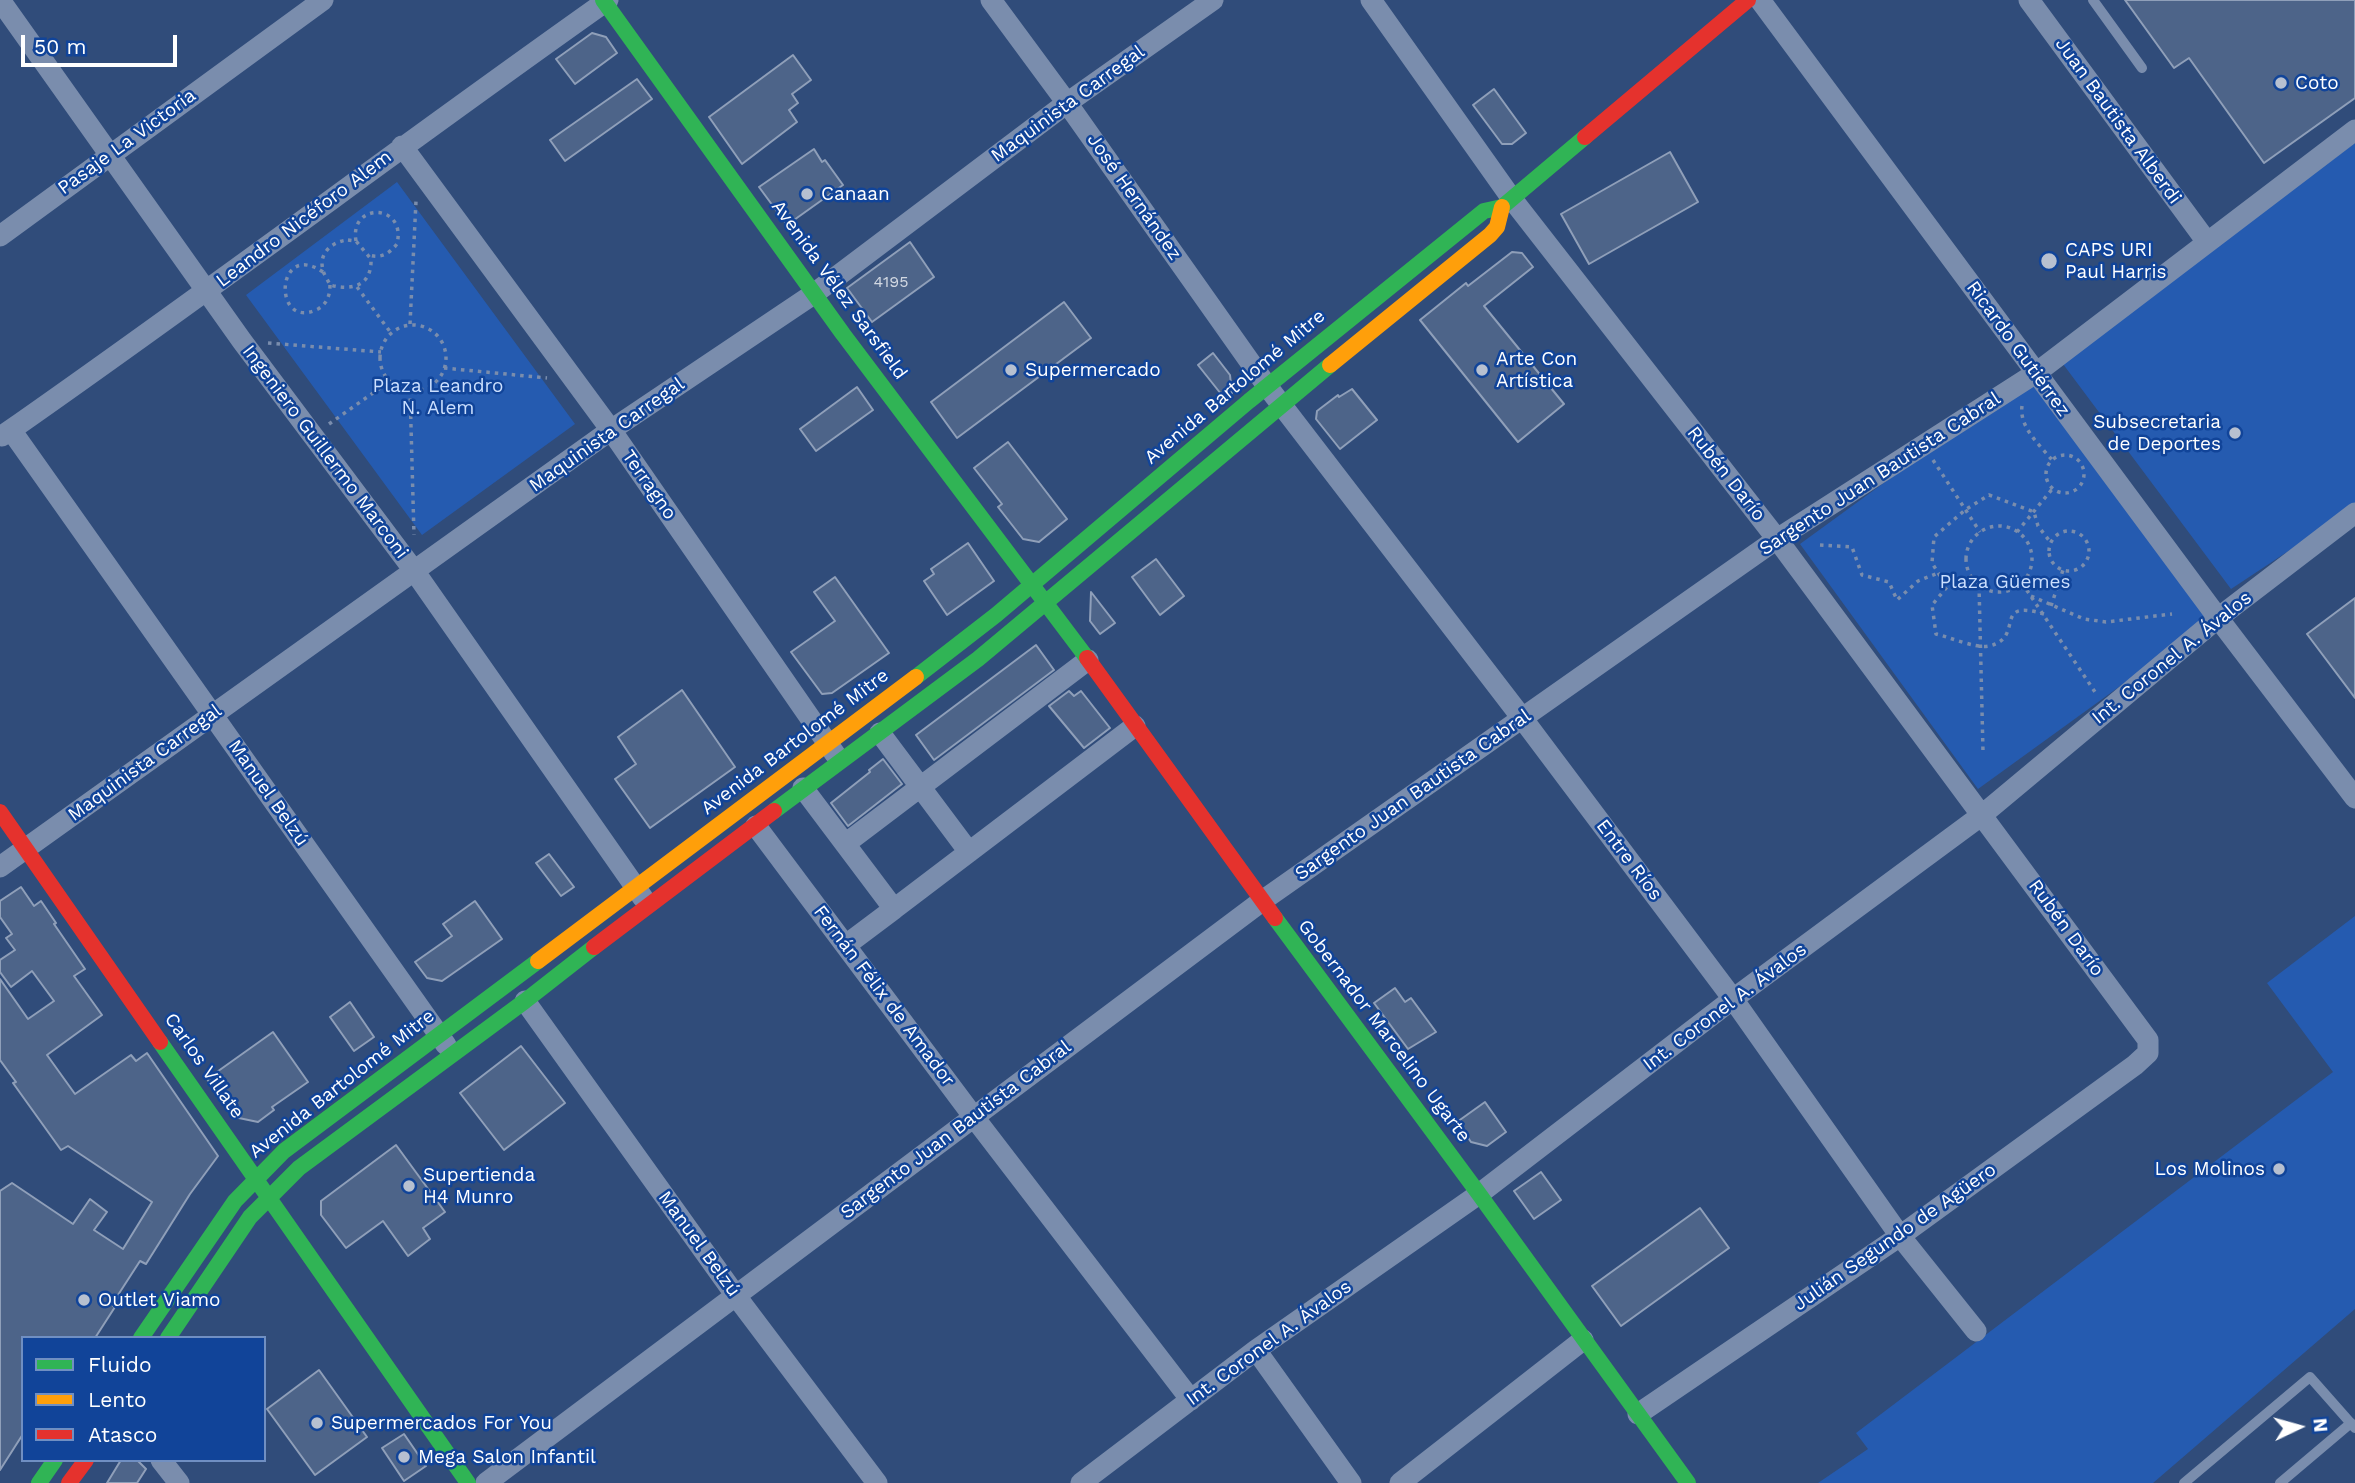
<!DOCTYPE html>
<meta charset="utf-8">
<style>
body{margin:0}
#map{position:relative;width:2355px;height:1483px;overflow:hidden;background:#304c7a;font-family:"Work Sans",sans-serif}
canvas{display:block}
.legend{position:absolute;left:21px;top:1336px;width:245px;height:126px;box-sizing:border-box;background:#149;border:2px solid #708fc2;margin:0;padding:9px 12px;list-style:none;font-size:21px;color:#fff}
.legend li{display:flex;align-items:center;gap:14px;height:35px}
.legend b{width:35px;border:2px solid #708fc2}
.north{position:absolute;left:2264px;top:1392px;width:70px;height:70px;-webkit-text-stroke:5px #149;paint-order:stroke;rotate:85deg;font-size:19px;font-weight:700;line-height:28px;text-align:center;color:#fff}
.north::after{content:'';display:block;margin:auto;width:24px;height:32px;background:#fff;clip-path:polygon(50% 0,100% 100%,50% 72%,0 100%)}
.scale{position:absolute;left:21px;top:35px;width:156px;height:32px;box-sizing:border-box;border:4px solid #fff;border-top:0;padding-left:9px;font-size:21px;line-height:24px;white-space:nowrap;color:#fff;-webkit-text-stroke:5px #149;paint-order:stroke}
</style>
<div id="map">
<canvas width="2355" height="1483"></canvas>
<ul class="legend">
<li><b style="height:9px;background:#30b455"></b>Fluido</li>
<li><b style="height:9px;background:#ff9f0a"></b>Lento</li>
<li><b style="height:9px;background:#e5322d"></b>Atasco</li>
</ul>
<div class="north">N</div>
<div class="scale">50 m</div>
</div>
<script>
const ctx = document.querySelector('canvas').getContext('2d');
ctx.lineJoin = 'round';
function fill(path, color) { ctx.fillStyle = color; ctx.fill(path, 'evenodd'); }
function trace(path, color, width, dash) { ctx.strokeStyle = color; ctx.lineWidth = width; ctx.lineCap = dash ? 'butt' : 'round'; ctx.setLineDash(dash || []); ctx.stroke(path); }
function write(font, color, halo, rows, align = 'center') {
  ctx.font = font + ' "Work Sans",sans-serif'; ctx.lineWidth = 5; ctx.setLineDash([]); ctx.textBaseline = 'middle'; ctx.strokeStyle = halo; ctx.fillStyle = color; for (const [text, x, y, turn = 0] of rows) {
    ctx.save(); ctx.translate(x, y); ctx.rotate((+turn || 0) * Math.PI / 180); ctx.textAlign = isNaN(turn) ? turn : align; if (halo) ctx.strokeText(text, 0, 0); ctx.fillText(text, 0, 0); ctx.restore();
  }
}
const green = new Path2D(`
 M2355 143V507L2231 589 2060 360Z
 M397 182 575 424 422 535 246 295Z
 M2032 375 2210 621 1978 789 1800 544Z
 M2355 916V1309L2153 1483H1818L1868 1449 1856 1433 2333 1072 2267 983Z`);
const building = new Path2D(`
 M2125 0H2355V98L2264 163 2189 58 2174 68Z
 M592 33 606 37 617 53 575 84 556 59Z
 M793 55 811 80 792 94 798 103 789 110 797 122 742 164 709 117Z
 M637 79 652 99 565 161 550 140Z
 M1494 89 1526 133 1512 144H1502L1473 105Z
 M814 149 822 162 825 160 843 185 787 225 759 187Z
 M1670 152 1698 202 1589 264 1561 214Z
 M910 242 934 277 872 322 847 288Z
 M1512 252 1522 253 1533 267 1484 306 1564 404 1518 442 1420 320 1466 283 1468 286Z
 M1064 302 1091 338 957 438 931 402Z
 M1213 353 1230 375 1232 393 1225 399 1198 365Z
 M857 387 873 410 816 451 800 429Z
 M1352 389 1377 420 1340 449 1316 419 1317 411 1338 395 1339 397Z
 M1008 442 1067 519 1039 542 1023 539 998 507 1002 504 974 468Z
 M968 543 994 581 947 615 924 581 934 574 931 569Z
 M1156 559 1184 596 1160 615 1132 577Z
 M835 577 889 653 832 693 822 694 791 652 835 621 814 592Z
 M1091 592 1115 623 1100 634 1090 621Z
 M2355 598V698L2307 634Z
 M1036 645 1054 670 934 760 916 735Z
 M682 690 735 767 650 828 615 779 636 764 618 737Z
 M1069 691 1074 696 1081 691 1110 728 1084 748 1049 706Z
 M883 759 902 784 848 826 831 803 870 772 869 770Z
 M549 854 574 887 561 896 536 863Z
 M21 887 34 906 41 901 56 923 54 924 85 969 74 976 102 1015 47 1055 75 1094 131 1055 136 1061 147 1053 218 1156 190 1194 146 1264 140 1261 118 1295 119 1296 113 1306 115 1307 95 1338H23V1434L0 1470V1191L12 1183 73 1224 90 1199 107 1212 94 1230 123 1249 152 1202 68 1146 61 1150 13 1083 16 1082 0 1060V979L28 1019 54 1001 32 971 11 987 0 972V960L15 950 6 938 12 934 0 917V901Z
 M475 901 502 939 442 981 427 978 415 962 452 936 443 924Z
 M1395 988 1405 1002 1411 998 1436 1032 1408 1049 1374 1003Z
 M350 1002 374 1037 354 1051 330 1017Z
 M273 1032 308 1082 272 1107 274 1110 258 1122 234 1117 207 1079Z
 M521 1046 565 1103 504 1150 460 1093Z
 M1485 1102 1506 1132 1487 1146 1471 1142 1457 1122Z
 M396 1145 445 1212 423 1228 430 1239 408 1256 383 1221 346 1248 321 1215V1201Z
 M1541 1172 1561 1200 1534 1219 1514 1191Z
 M1700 1208 1729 1248 1621 1326 1592 1286Z
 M319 1370 367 1437 315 1475 267 1409Z
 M404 1434 426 1466 404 1481 382 1448Z
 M121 1460H137L146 1469 137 1483H107Z`);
const path = new Path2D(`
 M348 240 356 241 371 259C372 286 352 291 330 285 328 280 324 275 323 270 318 253 333 241 348 240Z
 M356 241C349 202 407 203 397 244 390 253 381 259 369 255
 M323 272C275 239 272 332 318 309 327 304 330 295 330 285
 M357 287 391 333
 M410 324 416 201
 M380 358a33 33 0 1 1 66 0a33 33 0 1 1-66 0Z
 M268 343 381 352
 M444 368 547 378
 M410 390 414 535
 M2022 406C2019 427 2039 444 2052 460
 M329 424 390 381
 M2046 474a19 19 0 1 1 38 0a19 19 0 1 1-38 0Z
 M1933 460 1980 532
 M1966 559a33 33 0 1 1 66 0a33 33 0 1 1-66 0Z
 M2049 551a20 20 0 1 1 40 0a20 20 0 1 1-40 0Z
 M2017 532 2053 488
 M1820 545 1852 547 1862 575 1889 582 1897 600 1918 581 1938 573
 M2022 583 2095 692
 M1979 585 1983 752
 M2031 596 2084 619 2106 622 2172 614
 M2051 606 2063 570
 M2044 614C1991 598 2026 638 1989 646 1977 649 1949 637 1936 634L1932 605 1947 587 1932 563 1934 537 1965 510 1989 495 2034 512 2038 526 2051 543`);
const lane = new Path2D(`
 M2093 0 2142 68
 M2184 1483 2310 1377 2355 1428
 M2280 1483 2351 1423`);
const street = new Path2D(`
 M0 0 242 341 415 572 643 898
 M991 0 1067 103 1267 386 1522 718 1733 999 1900 1236 1976 1331
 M1371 0 1512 199 1777 539 2148 1040V1053L2135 1065 1900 1236 1638 1414
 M1760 0 2218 618 2355 798
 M2029 0 2207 242
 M402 146 611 430 835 754
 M0 236 323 0
 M11 430 446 1045
 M2 436C206 294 404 144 608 0
 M880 733 969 852
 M803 788 894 909 1135 726
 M756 826 973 1116 1191 1400
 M845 844 1088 660
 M0 867 611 430 815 293 1067 103 1213 0
 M846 945 894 909
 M525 1001 736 1296 877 1483
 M1256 1350 1351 1483
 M161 1460 179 1483
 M486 1483 1262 901 1777 539 2036 373 2355 130
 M1081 1483 1256 1350 1479 1194 1733 999 1982 815 2218 618 2355 513
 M1400 1483 1583 1340`);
const fast = new Path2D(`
 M603 0 843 334 1087 658
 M916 677 996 615 1249 401 1484 211 1502 207 1585 137
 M774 811 978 659 1330 365
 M1275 918 1479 1194 1688 1483
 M160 1042 468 1483
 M141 1338 235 1201 284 1151 538 961
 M168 1338 250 1217 299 1168 525 1001 594 947
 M39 1483 55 1460`);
const slow = new Path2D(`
 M1330 365 1490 235 1497 227 1502 207
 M538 961 916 677`);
const jam = new Path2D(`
 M1585 137 1748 0
 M1087 658 1275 918
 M0 812 160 1042
 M594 947 774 811
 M69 1483 86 1460`);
const markers = [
 [2281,83,7,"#b7c0d0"],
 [807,194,7,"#b7c0d0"],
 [2049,261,9,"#b7c0d0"],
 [1011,370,7,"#b7c0d0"],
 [1482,370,7,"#b7c0d0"],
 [2235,433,7,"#b7c0d0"],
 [2279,1169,7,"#b7c0d0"],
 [409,1186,7,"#b7c0d0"],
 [84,1300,7,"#b7c0d0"],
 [317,1423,7,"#b7c0d0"],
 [404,1457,7,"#b7c0d0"]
];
const numberNames = [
 ["4195",891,282]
];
const poiNames = [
 ["Coto",2295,83],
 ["Canaan",821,194],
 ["CAPS URI",2065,250],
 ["Paul Harris",2065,272],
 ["Arte Con",1496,359],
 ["Artística",1496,381],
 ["Supermercado",1025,370],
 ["Subsecretaria",2221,422,"right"],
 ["de Deportes",2221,444,"right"],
 ["Los Molinos",2265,1169,"right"],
 ["Supertienda",423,1175],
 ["H4 Munro",423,1197],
 ["Outlet Viamo",98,1300],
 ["Supermercados For You",331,1423],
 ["Mega Salon Infantil",418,1457]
];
const streetNames = [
 ["Maquinista Carregal",1068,104,-36],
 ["Juan Bautista Alberdi",2118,121,54],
 ["Pasaje La Victoria",127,142,-36],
 ["José Hernández",1134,197,55],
 ["Leandro Nicéforo Alem",304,219,-37],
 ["Avenida Vélez Sarsfield",839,290,54],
 ["Ricardo Gutiérrez",2018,349,54],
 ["Avenida Bartolomé Mitre",1235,387,-40],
 ["Maquinista Carregal",607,435,-35],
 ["Ingeniero Guillermo Marconi",325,452,53],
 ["Rubén Darío",1726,474,52],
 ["Sargento Juan Bautista Cabral",1880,474,-33],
 ["Terragno",649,485,55],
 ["Int. Coronel A. Ávalos",2172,658,-39],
 ["Avenida Bartolomé Mitre",795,742,-37],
 ["Maquinista Carregal",145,763,-36],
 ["Manuel Belzú",268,793,55],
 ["Sargento Juan Bautista Cabral",1413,795,-35],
 ["Entre Ríos",1629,860,53],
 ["Rubén Darío",2066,928,54],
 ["Fernán Félix de Amador",884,996,53],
 ["Int. Coronel A. Ávalos",1725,1007,-37],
 ["Gobernador Marcelino Ugarte",1384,1031,53],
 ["Carlos Villate",204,1066,55],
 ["Avenida Bartolomé Mitre",342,1084,-38],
 ["Sargento Juan Bautista Cabral",956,1130,-37],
 ["Julián Segundo de Agüero",1895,1237,-35],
 ["Manuel Belzú",699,1244,54],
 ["Int. Coronel A. Ávalos",1269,1343,-36]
];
const parkNames = [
 ["Plaza Leandro",438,386],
 ["N. Alem",438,408],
 ["Plaza Güemes",2005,582]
];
fill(green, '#255bb0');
fill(building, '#4d6489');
trace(building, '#8f9fb9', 2);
trace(path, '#7a8dad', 3.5, [3.5, 5]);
trace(lane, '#7a8dad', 10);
trace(street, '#7a8dad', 21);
trace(fast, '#30b455', 16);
trace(slow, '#ff9f0a', 16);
trace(jam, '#e5322d', 16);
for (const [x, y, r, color] of markers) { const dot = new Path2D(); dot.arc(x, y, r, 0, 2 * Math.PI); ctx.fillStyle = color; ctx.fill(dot); trace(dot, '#149', 2.5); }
write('16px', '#d2d8e2', null, numberNames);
write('19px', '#fff', '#149', poiNames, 'left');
write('19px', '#fff', '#149', streetNames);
write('19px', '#cbdffe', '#149', parkNames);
</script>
